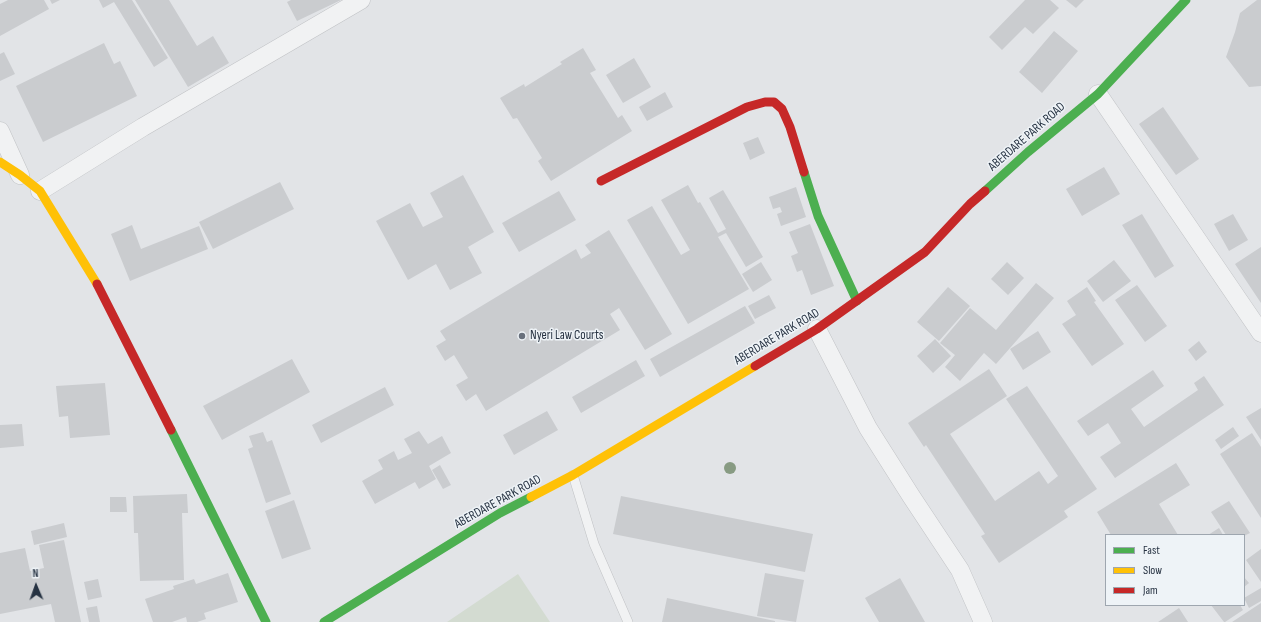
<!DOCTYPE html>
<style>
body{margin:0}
#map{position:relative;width:1261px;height:622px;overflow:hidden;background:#e2e4e7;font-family:"Sofia Sans Condensed",sans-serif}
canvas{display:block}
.legend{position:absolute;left:1105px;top:534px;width:140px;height:72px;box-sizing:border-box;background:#eef3f7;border:1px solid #9ea6af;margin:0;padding:5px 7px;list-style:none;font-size:12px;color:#263242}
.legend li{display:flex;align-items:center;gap:8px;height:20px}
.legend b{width:20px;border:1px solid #9ea6af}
.north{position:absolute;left:16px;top:566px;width:40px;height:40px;-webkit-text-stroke:3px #eef3f7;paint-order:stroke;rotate:358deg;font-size:11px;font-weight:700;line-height:16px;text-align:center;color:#263242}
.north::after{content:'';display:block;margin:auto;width:14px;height:18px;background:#263242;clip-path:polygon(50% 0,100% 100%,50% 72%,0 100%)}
</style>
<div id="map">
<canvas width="1261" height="622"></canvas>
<ul class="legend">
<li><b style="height:5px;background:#4caf50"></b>Fast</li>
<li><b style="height:5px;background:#ffc107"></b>Slow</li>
<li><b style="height:5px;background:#c62828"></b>Jam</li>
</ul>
<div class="north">N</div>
</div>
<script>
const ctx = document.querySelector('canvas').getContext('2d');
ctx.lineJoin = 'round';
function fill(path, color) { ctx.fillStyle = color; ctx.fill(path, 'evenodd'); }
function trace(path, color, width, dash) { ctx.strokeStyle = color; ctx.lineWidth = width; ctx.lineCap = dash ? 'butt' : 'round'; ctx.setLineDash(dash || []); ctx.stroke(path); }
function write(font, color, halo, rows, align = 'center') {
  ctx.font = font + ' "Sofia Sans Condensed",sans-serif'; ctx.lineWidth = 3; ctx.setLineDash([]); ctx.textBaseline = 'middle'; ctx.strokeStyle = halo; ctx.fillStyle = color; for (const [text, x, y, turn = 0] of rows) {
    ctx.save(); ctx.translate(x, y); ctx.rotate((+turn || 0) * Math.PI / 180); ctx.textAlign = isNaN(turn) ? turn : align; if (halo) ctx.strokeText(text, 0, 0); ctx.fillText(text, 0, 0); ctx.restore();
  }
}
const green = new Path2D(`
 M518 574 550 622H447Z`);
const building = new Path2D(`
 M8 0H44L49 9 0 36V4Z
 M50 0H60L52 4Z
 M99 0H132L168 58 154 67 114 2 103 8Z
 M135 0H169L197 46 213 36 229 63 188 87Z
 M291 0H341L297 21 287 2Z
 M1025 0H1050L1059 8 1033 34 1025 27 1002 50 989 37Z
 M1066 0H1084L1076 8Z
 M1257 0H1261V86L1249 87 1226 57 1235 32 1240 13Z
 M1054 31 1078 51 1042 93 1019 72Z
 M104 43 114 64 120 61 137 96 43 142 16 86Z
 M583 48 596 70 590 73 618 118 622 115 632 131 551 181 538 161 542 158 517 118 513 119 500 98 524 84 525 87 562 64 560 62Z
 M4 52 15 74 0 81V54Z
 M634 58 651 87 623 103 606 75Z
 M665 92 673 107 647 121 639 107Z
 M1163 107 1199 159 1176 175 1139 124Z
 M758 137 765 153 750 160 743 143Z
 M1104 167 1120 194 1082 216 1066 189Z
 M463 175 494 232 468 247 482 273 450 290 436 264 408 280 376 221 410 203 423 227 443 217 430 193Z
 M280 182 294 209 213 249 199 222Z
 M688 185 698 203 700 202 718 233 726 229 709 198 723 190 763 257 746 267 726 233 718 237 749 289 688 324 627 220 652 206 681 255 690 250 661 200Z
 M796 187 806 217 781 226 777 214 782 212 780 207 773 209 769 197Z
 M559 191 576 220 519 252 502 223Z
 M1142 214 1174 266 1155 278 1122 225Z
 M1233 214 1248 240 1229 251 1214 224Z
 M810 224 834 286 811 295 802 270 797 272 791 256 798 253 789 232Z
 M132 225 141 249 199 226 208 249 130 281 111 234Z
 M609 230 672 334 645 350 619 308 610 314 620 330 486 411 476 394 466 401 456 385 468 378 454 355 445 361 436 346 446 340 440 331 576 249 581 259 591 253 585 245Z
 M1261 247V303L1235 264Z
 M1114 260 1131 281 1103 302 1087 281Z
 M761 262 772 280 753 292 742 274Z
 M1007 262 1024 278 1008 295 991 279Z
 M1036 283 1054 298 996 364 984 353 960 381 945 367 955 355 940 343 970 308 996 330Z
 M1137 285 1167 326 1145 342 1115 300Z
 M948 287 970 306 939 341 917 322Z
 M1087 287 1096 301 1094 302 1124 344 1092 366 1062 324 1076 315 1067 301Z
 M769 295 776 308 755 319 748 306Z
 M745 306 755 323 660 377 650 359Z
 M1038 331 1051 352 1023 370 1010 349Z
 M935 339 951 356 933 373 917 356Z
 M1199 341 1207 352 1196 361 1188 350Z
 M292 359 310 392 222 440 203 406Z
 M636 360 645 376 581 413 572 397Z
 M989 369 1007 396 950 434 995 501 1039 471 1048 484 1058 476 1006 399 1027 386 1097 489 1064 511 1068 517 999 563 981 536 985 534 926 445 924 447 908 423Z
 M1153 370 1164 386 1131 409 1144 427 1198 390 1194 383 1204 376 1224 405 1115 478 1100 457 1121 443 1108 423 1088 436 1077 421Z
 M105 383 110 435 70 438 68 416 59 417 56 386Z
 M385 387 394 405 321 443 312 425Z
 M1261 408V440L1246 417Z
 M547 411 558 430 514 455 503 435Z
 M22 424 24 446 0 448V425Z
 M1233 427 1239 436 1221 449 1215 440Z
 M419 431 428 444 442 436 451 453 429 466 436 479 419 489 415 482 375 504 362 481 383 469 378 460 394 451 398 460 412 453 404 439Z
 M263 432 267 442 272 440 291 494 266 503 248 449 253 447 249 436Z
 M1252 433 1261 447V518L1220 454Z
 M1176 463 1190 485 1159 504 1178 535H1111L1097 512Z
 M440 465 451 485 443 489 432 470Z
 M187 494 188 513H182L184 580 140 581 138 533H134L133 496Z
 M621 496 813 534 805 572 613 534Z
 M110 497H126L127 512H110Z
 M294 500 311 549 282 559 265 511Z
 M1229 501 1250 533 1244 536V535H1226L1211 512Z
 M64 523 67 537 34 545 31 531Z
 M1219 528 1223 535H1208Z
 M64 540 81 622H55L51 604 0 614V553L25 548 30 571 44 568 39 545Z
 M1261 549V582L1246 560Z
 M228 573 238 602 204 613 206 619 197 622H187L186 617 172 622H153L145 599 174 589 173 586 194 579 196 584Z
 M765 573 804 580 796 622 757 616Z
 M1244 577 1249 583 1244 587Z
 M900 578 925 622H879L865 598Z
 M98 579 102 597 88 600 84 582Z
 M1261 588V601L1249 608 1244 598Z
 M667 598 775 621V622H662Z
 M1261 603V622H1232Z
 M1211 605H1240L1243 610 1225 622H1224Z
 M97 606 100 622H89L86 608Z
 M1179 608 1188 622H1158Z`);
const lane = new Path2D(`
 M573 475 594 544 628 622`);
const street = new Path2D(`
 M1098 94 1261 333
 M0 131 20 175
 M40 191 143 127 361 0
 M817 329 868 428 911 496 960 570 983 622`);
const fast = new Path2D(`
 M804 172 818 216 857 301
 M985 191 1028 152 1098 94 1186 0
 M171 430 266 622
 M324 622 500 513 531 497`);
const slow = new Path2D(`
 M0 162 20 175 40 191 97 284
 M531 497 573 475 755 366`);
const jam = new Path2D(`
 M601 181 747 107 765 102H774L782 109 790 127 804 172
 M97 284 171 430
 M755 366 817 329 925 252 970 204 985 191`);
const trees = [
 [730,468]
];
const markers = [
 [522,336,4,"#68707c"]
];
const streetNames = [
 ["ABERDARE PARK ROAD",1027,137,-41],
 ["ABERDARE PARK ROAD",777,337,-31],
 ["ABERDARE PARK ROAD",498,502,-29]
];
const poiNames = [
 ["Nyeri Law Courts",530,336]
];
fill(green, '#d3dbd1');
fill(building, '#cacccf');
trace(lane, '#c0c2c5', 10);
trace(street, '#c0c2c5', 19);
trace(lane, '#f1f2f3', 9);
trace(street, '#f1f2f3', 18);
trace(fast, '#4caf50', 9);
trace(slow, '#ffc107', 9);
trace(jam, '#c62828', 9);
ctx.fillStyle = '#889b83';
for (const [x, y] of trees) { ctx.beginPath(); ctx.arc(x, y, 6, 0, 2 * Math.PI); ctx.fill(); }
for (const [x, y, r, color] of markers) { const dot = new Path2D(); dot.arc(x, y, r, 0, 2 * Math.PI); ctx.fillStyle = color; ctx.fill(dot); trace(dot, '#eef3f7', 1.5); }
write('13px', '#263242', '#eef3f7', streetNames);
write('13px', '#263242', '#eef3f7', poiNames, 'left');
</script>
